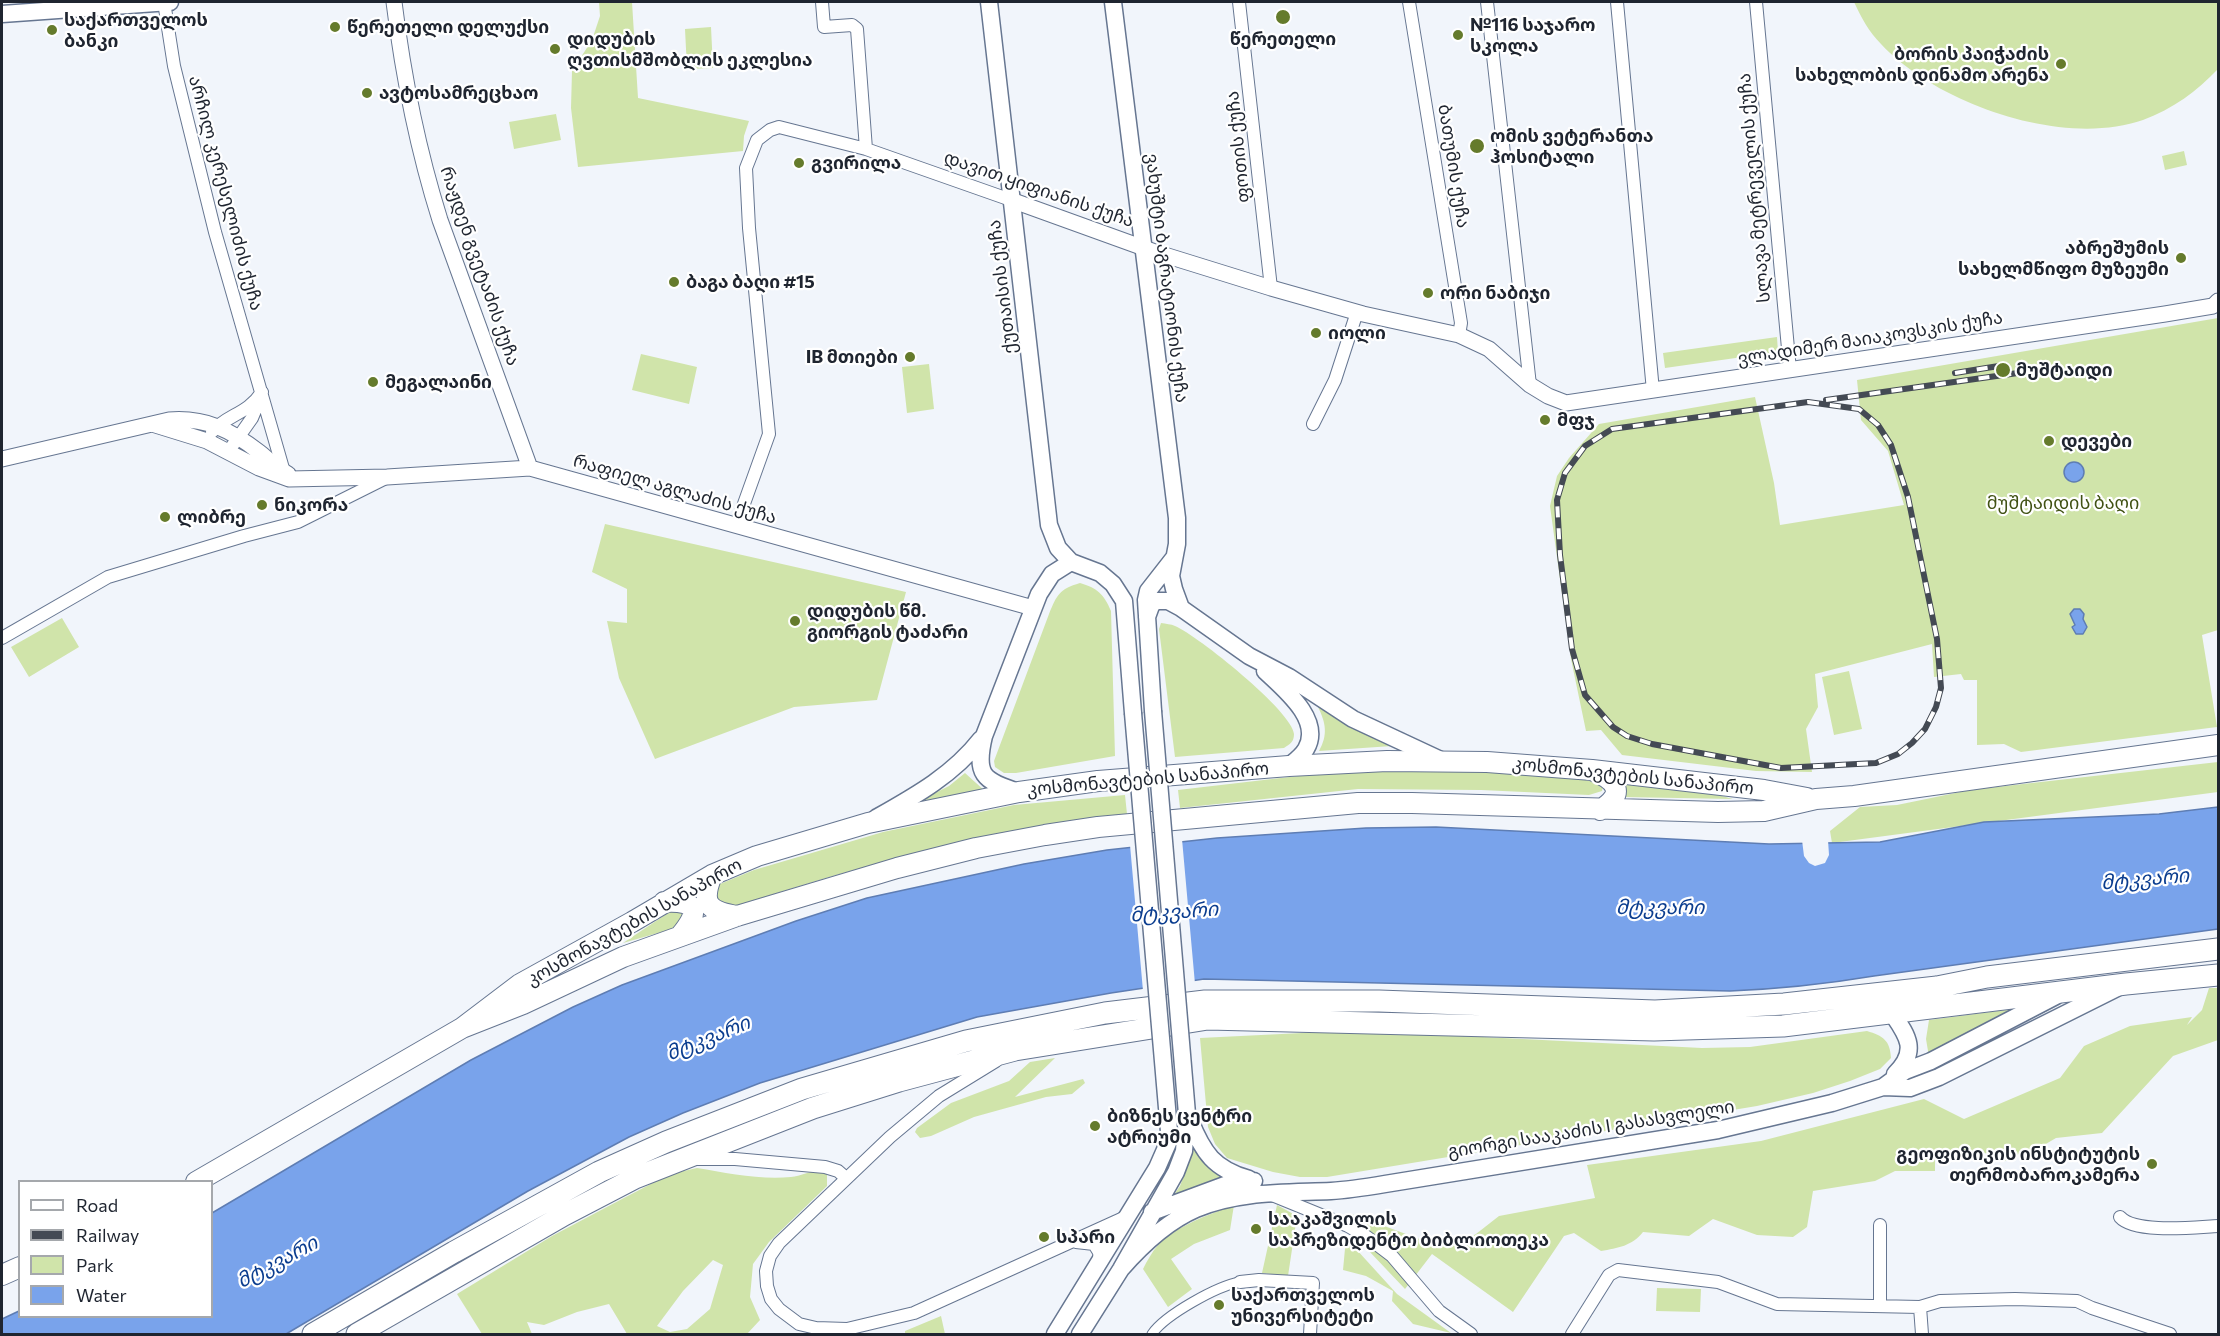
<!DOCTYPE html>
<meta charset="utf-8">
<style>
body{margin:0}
#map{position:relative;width:2220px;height:1336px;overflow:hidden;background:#f1f5fb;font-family:Commissioner,sans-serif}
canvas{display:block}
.frame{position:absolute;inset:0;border:3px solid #1f2530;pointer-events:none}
.legend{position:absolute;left:18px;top:1180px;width:195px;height:138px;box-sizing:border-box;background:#fff;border:2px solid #a5a8ac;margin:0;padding:8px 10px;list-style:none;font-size:18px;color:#1f2530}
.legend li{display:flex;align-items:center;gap:12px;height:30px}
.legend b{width:30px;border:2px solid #a5a8ac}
</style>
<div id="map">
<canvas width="2220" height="1336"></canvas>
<div class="frame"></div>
<ul class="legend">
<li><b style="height:8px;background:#fff"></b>Road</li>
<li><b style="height:8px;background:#444a54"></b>Railway</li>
<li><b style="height:16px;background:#d0e4aa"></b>Park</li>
<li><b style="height:16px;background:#79a3eb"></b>Water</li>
</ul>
</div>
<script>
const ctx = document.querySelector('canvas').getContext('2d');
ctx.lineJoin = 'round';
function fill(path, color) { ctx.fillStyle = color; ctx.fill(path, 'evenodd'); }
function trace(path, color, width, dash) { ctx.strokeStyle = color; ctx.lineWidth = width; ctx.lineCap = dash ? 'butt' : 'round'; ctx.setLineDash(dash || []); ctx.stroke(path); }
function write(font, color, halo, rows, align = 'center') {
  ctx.font = font + ' Commissioner,"Noto Sans Georgian",sans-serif'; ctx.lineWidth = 4.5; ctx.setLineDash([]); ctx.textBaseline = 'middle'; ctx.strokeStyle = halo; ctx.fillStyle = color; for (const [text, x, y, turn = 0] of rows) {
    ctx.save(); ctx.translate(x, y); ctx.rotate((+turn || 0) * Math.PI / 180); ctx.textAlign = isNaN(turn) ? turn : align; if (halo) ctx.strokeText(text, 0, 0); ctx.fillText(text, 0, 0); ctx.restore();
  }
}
const green = new Path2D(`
 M599 2H632L638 98 749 121 744 136 743 151 578 167 571 108 572 71 592 40 600 16Z
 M1854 2H2218V69C2197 91 2173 109 2143 120 2063 148 1937 104 1881 44 1869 32 1861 17 1854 2Z
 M711 27 713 68 687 69 685 29Z
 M556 114 561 140 514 149 509 122Z
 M2184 151 2187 165 2165 170 2162 156Z
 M2218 318V630L2202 635 2217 727 2021 752 2004 744 1977 745V680H1964L1961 674 1934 677 1932 644 1815 674 1818 707 1806 729 1812 772 1756 771 1622 755 1601 730 1586 731 1571 659 1550 506 1557 476 1569 458 1599 424 1755 397 1774 483 1780 525 1904 505 1888 451 1861 420 1857 380Z
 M1777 337 1778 352 1665 368 1663 353Z
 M641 354 697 367 689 404 632 390Z
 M929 364 934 409 907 413 902 367Z
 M605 524 906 592 877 700 794 707 655 759 619 678 607 621 627 623V589L592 572Z
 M1080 583C1097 588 1104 594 1111 611L1115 756 1016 773H1004L995 767 994 761 1049 614C1057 595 1059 589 1080 583Z
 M62 618 79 647 29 677 11 647Z
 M1161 623C1166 624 1171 624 1175 626 1197 635 1293 712 1294 734 1294 742 1290 744 1284 748L1175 757 1159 629Z
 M1849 671 1862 729 1834 735 1822 677Z
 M1318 707 1356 730 1392 746 1319 751C1328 735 1326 723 1318 707Z
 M2218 762V792L1832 843 1830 831 1860 807 1897 805 1970 790Z
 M1358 769 1499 770 1581 779 1600 783 1603 786 1602 791 1589 795 1481 790 1358 789 1180 808 1178 790Z
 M965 773 986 792 915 803 949 786Z
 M1624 780 1688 787 1733 799 1623 797 1626 785Z
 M1125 795 1127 814C991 829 861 865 731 908L727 909 714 896 720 884 754 870 883 832 1014 805Z
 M674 909 685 911 679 927 623 943Z
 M2209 988H2218V1040L2173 1056 2102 1133 2056 1138 2039 1148 2021 1153 2003 1162 1983 1152 1935 1158V1171H1895L1875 1181 1813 1191 1807 1227 1793 1237 1757 1235 1713 1219 1689 1236 1643 1232C1632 1246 1618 1248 1601 1251L1574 1233 1564 1236 1513 1312 1432 1254 1405 1289 1350 1231 1342 1226 1349 1213 1433 1244H1456L1476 1234 1499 1216 1595 1198 1587 1165 1761 1141 1924 1099 1964 1119 2060 1078 2084 1046 2130 1026 2192 1017 2187 1025 2202 1010Z
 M2021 1008 1929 1057 1926 1039 1929 1020Z
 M1867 1031C1883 1036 1890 1040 1891 1058L1880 1069 1850 1081 1813 1093 1757 1106 1327 1177H1300L1273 1172 1227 1158 1215 1144 1208 1127 1200 1038 1302 1033 1383 1032 1702 1048 1750 1047Z
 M1055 1058 1015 1097 1083 1079 1085 1083 1072 1094 1046 1097 974 1117 931 1136 920 1138 915 1132 917 1128 951 1103 1009 1081 1030 1062Z
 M1195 1145 1229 1179 1169 1202 1180 1186Z
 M697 1168C727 1173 760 1180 791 1177 804 1176 814 1167 827 1173V1186L769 1242 753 1264 750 1297 760 1320 747 1334H627L609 1304 577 1312 544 1325 527 1322 532 1334H482L457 1294 552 1236 622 1199 670 1174ZM713 1260 723 1265 710 1309 687 1329 670 1332 657 1326 683 1291Z
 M1234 1205 1230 1230 1194 1244 1171 1259 1192 1289 1168 1307 1143 1269C1147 1261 1152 1252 1158 1245 1178 1225 1208 1215 1234 1205Z
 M1277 1205 1297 1216 1288 1276 1262 1273Z
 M1346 1238 1397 1294 1451 1333 1413 1324 1392 1301 1393 1291 1366 1276 1343 1270Z
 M1657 1288 1701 1289 1700 1312 1656 1311Z
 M941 1316 945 1334H905V1331Z`);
const water = new Path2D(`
 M2064 472a10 10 0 1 1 20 0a10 10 0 1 1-20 0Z
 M2074 609H2080L2084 614 2083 619 2087 627 2083 634H2076L2072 627 2075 625 2070 614Z
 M2218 807V929L1874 976C1826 984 1779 989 1730 991L1204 979 1111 993 977 1017 760 1083 683 1113 629 1137 528 1191 286 1334H2V1319L19 1311 20 1316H212V1213L471 1060 573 1007 622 985 796 921 867 898 1024 864 1107 850 1217 838 1366 828 1436 827 1769 844 1880 842 1984 822 2159 814Z`);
const pier = new Path2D(`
 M1182 839 1195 984 1143 991 1130 845Z
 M1802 840H1828L1829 855 1825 863 1815 866 1809 863 1804 856Z`);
const pedestrian = new Path2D(`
 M1152 1334C1165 1315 1217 1286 1240 1282`);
const minor = new Path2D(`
 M164 2 174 66 215 232 284 472
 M822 2 824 27 852 25 857 29 866 149
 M1239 2 1271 288
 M1409 2 1461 323 1459 335
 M1487 2 1530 385
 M1617 2 1653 391
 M1756 2 1790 370
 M1313 424 1335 380 1357 312
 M212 432C227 414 247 415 262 392
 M228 452 252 418 260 399
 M736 526 769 434 749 228 746 168 757 140 770 130 779 127 866 149 1011 200
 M2 638 108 577 244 536 298 522 386 478
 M996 1061 939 1096 890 1137 779 1243 770 1256 766 1271 767 1286 771 1299 779 1309 799 1324 816 1328 847 1329 914 1313 1128 1216
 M698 1159H735L825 1167 838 1171 846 1178
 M1272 1195 1348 1226 1367 1237 1392 1256 1439 1311 1471 1334
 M2120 1217C2135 1234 2196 1227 2218 1226
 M1880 1225V1305
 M1076 1242 1094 1244 1099 1252 1100 1262
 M1240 1282 1259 1280 1313 1283 1310 1334
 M1920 1307 1922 1334
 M1572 1334 1609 1275 1618 1270 1718 1282 1777 1304 1920 1307 1940 1301 2015 1299 2077 1301 2092 1308 2170 1334`);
const tertiary = new Path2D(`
 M394 2C403 75 418 150 440 220L530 468
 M1011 200 1155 252 1271 288 1363 314 1459 335 1489 349 1530 385 1548 396 1566 403 2165 314 2213 306 2218 301
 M152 424 207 441 259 468 289 479 387 477 530 468 1033 608
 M2 459 169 420C205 417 231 430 259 452 268 459 277 468 288 474`);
const secondary = new Path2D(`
 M989 2 1049 525 1058 548 1071 562 1100 573 1113 584 1124 601 1133 713
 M1113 2 1177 518V544L1171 576 1174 589 1181 608
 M2 14 170 2
 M1147 617 1151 606 1155 601H1168L1181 608 1249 656 1289 677 1353 719 1443 761
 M1265 671C1284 689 1323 720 1306 749 1302 756 1295 761 1289 766
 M1153 711 1146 600 1148 591 1173 559
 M1019 792C982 781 975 774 984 736L1039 594 1052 574 1071 562
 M876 818C915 796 953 775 981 739
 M1886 1004C1902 1030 1923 1047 1895 1074
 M1883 1087 1910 1088 1939 1077 2117 988
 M1190 1120C1203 1153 1214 1169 1249 1179
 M1152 1212 1225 1185 1254 1181
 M1121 1269C1142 1245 1166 1222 1196 1209 1237 1191 1286 1193 1331 1191 1349 1190 1367 1187 1385 1184L1718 1130 1832 1103 1883 1087 1905 1071 1931 1061 2056 996
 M1055 1334 1157 1168 1168 1143 1169 1131
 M1080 1334 1121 1269 1176 1172 1184 1151 1187 1114`);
const primary = new Path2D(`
 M1594 771C1616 781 1627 793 1600 810
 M712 875C701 903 707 911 737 916
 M664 902C698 900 701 911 680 936
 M462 1028 523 1004 623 957 737 916 897 868 976 848 1045 835 1098 827 1358 803H1412L1718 812 1764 811 1816 799 1854 796 2218 745
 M196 1182 462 1028 520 984 632 922 712 875 757 856 868 823 1019 792 1098 781 1289 766 1387 761 1487 762 1592 770 1764 790 1807 798
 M2 1275 20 1267`);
const trunk = new Path2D(`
 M313 1334 454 1252 599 1172 666 1142 802 1089 966 1041 1105 1013 1205 1001H1379L1655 1011 1784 1004 1937 987 1987 977 2218 949
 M357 1334 564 1215 635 1178 813 1108 899 1081 1015 1050 1208 1019 1654 1030 1783 1026 2126 984 2218 975`);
const rail = new Path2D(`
 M1955 373 2005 365
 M1826 400 2025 372
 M1808 402 1859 409 1878 425 1891 445 1908 497 1937 639 1941 688 1936 707 1925 729 1912 743 1898 754 1876 763 1781 768 1652 744 1627 736 1613 727 1585 695 1572 649 1560 555 1557 500 1565 473 1585 446 1612 429Z`);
const secondaryBridge = new Path2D(`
 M1153 711 1187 1114
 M1133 713 1169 1131`);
const markers = [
 [1283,17,8,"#657b2c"],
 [335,27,6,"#657b2c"],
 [52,30,6,"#657b2c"],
 [1458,35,6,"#657b2c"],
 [555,49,6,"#657b2c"],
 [2061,64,6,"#657b2c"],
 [367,93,6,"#657b2c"],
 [1477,146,8,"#657b2c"],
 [799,163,6,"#657b2c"],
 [2181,258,6,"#657b2c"],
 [674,282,6,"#657b2c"],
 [1428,293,6,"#657b2c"],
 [1316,333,6,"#657b2c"],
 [910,357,6,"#657b2c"],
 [2003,370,8,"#657b2c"],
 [373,382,6,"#657b2c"],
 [1545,420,6,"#657b2c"],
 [2049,441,6,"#657b2c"],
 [262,505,6,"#657b2c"],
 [165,517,6,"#657b2c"],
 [795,621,6,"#657b2c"],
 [1095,1126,6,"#657b2c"],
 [2152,1164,6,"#657b2c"],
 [1256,1229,6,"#657b2c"],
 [1044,1237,6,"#657b2c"],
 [1219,1305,6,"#657b2c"]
];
const poiNames = [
 ["საქართველოს",64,20],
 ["ბანკი",64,41],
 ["№116 საჯარო",1470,25],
 ["სკოლა",1470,46],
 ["წერეთელი დელუქსი",347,27],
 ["დიდუბის",567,39],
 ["ღვთისმშობლის ეკლესია",567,60],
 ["წერეთელი",1283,39,"center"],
 ["ბორის პაიჭაძის",2049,54,"right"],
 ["სახელობის დინამო არენა",2049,75,"right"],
 ["ავტოსამრეცხაო",379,93],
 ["ომის ვეტერანთა",1490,136],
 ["ჰოსიტალი",1490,157],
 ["გვირილა",811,163],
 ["აბრეშუმის",2169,248,"right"],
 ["სახელმწიფო მუზეუმი",2169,269,"right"],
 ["ბაგა ბაღი #15",686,282],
 ["ორი ნაბიჯი",1440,293],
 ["იოლი",1328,333],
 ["IB მთიები",898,357,"right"],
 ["მუშტაიდი",2016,370],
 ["მეგალაინი",385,382],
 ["მფჯ",1557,420],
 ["დევები",2061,441],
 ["ნიკორა",274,505],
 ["ლიბრე",177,517],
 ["დიდუბის წმ.",807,611],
 ["გიორგის ტაძარი",807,632],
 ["ბიზნეს ცენტრი",1107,1116],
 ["ატრიუმი",1107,1137],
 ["გეოფიზიკის ინსტიტუტის",2140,1154,"right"],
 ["თერმობაროკამერა",2140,1175,"right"],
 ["სააკაშვილის",1268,1219],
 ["საპრეზიდენტო ბიბლიოთეკა",1268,1240],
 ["სპარი",1056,1237],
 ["საქართველოს",1231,1295],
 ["უნივერსიტეტი",1231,1316]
];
const streetNames = [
 ["ფოთის ქუჩა",1238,147,-96],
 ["ბათუმის ქუჩა",1454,166,81],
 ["სლავა მეტრეველის ქუჩა",1754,188,-95],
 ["დავით ყიფიანის ქუჩა",1039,189,19],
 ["არჩილ კერესელიძის ქუჩა",226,193,75],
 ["რაჟდენ გვეტაძის ქუჩა",480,266,71],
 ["ვახუშტი ბაგრატიონის ქუჩა",1167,278,83],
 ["ქუთაისის ქუჩა",1002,287,-97],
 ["ვლადიმერ მაიაკოვსკის ქუჩა",1870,338,-9],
 ["რაფიელ აგლაძის ქუჩა",675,489,16],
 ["კოსმონავტების სანაპირო",1633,776,6],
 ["კოსმონავტების სანაპირო",1148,779,-5],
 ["კოსმონავტების სანაპირო",634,922,-29],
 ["გიორგი სააკაძის I გასასვლელი",1591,1129,-9]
];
const parkNames = [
 ["მუშტაიდის ბაღი",2063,503]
];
const waterNames = [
 ["მტკვარი",2145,879,-5],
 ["მტკვარი",1660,907],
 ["მტკვარი",1174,912,-4],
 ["მტკვარი",708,1038,-22],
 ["მტკვარი",277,1262,-28]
];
fill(green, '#d0e4aa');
fill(water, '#79a3eb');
trace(water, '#5e7db3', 1.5);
fill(pier, '#f1f5fb');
trace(pedestrian, '#667691', 11);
trace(minor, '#667691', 14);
trace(tertiary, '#667691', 17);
trace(secondary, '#667691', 19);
trace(primary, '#667691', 22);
trace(trunk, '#667691', 23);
trace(pedestrian, '#fff', 9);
trace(minor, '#fff', 12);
trace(tertiary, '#fff', 15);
trace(secondary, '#fff', 16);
trace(primary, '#fff', 20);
trace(trunk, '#fff', 21);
trace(rail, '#444a54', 6);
trace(rail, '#fff', 4, [11]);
trace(secondaryBridge, '#667691', 19, []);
trace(secondaryBridge, '#fff', 16);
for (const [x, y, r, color] of markers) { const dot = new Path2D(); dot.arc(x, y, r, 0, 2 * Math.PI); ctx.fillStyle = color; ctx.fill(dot); trace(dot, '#fff', 2); }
write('bold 18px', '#1f2530', '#fff', poiNames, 'left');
write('18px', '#1f2530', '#fff', streetNames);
write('18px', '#415214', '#fff', parkNames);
write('italic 20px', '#0b3d8f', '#fff', waterNames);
</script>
